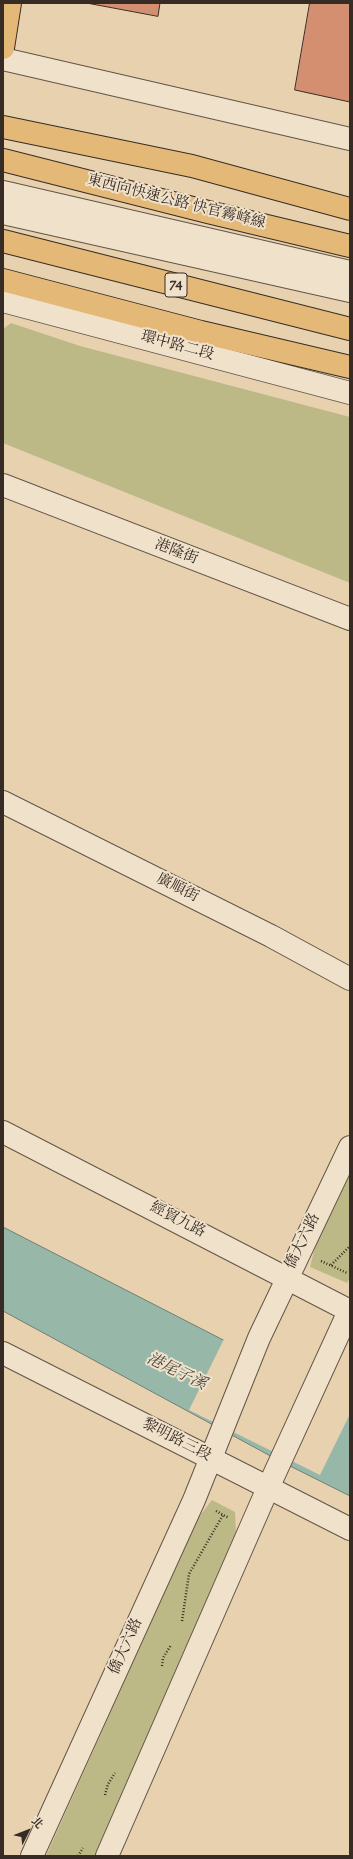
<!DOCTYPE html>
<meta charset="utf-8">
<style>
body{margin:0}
#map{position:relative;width:353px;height:1859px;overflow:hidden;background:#e8d1ae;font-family:"Sorts Mill Goudy","Noto Serif TC",serif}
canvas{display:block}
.frame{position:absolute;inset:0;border:4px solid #372c25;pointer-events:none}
.north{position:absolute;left:8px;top:1811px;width:40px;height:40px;-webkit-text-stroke:3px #f0e1ca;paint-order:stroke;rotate:48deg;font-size:11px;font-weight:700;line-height:16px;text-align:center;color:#372c25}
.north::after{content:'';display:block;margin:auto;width:14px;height:18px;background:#372c25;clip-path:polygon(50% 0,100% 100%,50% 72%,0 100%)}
</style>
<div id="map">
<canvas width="353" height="1859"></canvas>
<div class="frame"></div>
<div class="north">北</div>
</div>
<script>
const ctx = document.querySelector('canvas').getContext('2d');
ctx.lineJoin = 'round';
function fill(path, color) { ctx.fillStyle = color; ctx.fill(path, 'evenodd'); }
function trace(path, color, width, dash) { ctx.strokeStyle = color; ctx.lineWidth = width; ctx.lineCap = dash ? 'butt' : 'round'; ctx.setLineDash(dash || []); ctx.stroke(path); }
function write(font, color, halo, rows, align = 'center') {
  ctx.font = font + ' "Sorts Mill Goudy","Noto Serif TC",serif'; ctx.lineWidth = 4; ctx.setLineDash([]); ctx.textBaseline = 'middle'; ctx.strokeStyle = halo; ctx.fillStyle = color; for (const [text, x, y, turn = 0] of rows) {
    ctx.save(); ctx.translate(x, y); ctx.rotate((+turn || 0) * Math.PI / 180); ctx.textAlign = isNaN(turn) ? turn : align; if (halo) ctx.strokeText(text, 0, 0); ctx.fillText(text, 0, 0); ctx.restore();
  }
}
const green = new Path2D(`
 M11 323 80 346 350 417V583L3 443V329Z
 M350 1167V1278L347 1283 310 1267 318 1235Z
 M212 1500 235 1512 236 1532 97 1856H46L198 1518Z`);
const water = new Path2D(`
 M3 1227 350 1405V1496L276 1459 3 1311Z`);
const pier = new Path2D(`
 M224 1339 350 1403V1414L320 1475 189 1410Z`);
const building = new Path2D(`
 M87 3H160L158 16Z
 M310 3H350V102L295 90Z`);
const path = new Path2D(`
 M321 1261 347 1273
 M331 1265 350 1246
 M216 1511 229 1518
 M182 1621 189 1574 223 1515
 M162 1666 163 1658 171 1645
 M105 1795 108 1784 115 1773
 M78 1856 83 1848`);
const minor = new Path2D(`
 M3 59 350 139
 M3 192 350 272
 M3 213 350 291
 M3 301 350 393
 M3 485 350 619
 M3 802 271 936 350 979
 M3 1132 350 1311
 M3 1353 350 1529
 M32 1856 194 1500 259 1338 350 1147
 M107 1856 268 1488 350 1309`);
const major = new Path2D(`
 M3 48 10 3`);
const highway = new Path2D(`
 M3 127 192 166 350 209
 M3 160 208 212 350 246
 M3 241 350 329
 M3 280 201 332 350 367`);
const shields = [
 [176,285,22]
];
const shieldNames = [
 ["74",176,285]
];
const streetNames = [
 ["東西向快速公路 快官霧峰線",176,203,14],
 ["環中路二段",177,347,15],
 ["港隆街",176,553,21],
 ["廣順街",177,889,27],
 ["經貿九路",177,1221,27],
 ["僑大六路",304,1242,-64],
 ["黎明路三段",176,1441,27],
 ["僑大六路",127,1647,-66]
];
const waterNames = [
 ["港尾子溪",176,1373,26]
];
fill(green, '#bdb986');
fill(water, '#97b7a8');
trace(water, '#717f74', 1);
fill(pier, '#e8d1ae');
fill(building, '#d48f71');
trace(building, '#372c25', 1);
trace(minor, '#635547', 24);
trace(major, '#372c25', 24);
trace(highway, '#372c25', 24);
trace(path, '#372c25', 2.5, [1, 2]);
trace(minor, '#f0e1ca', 22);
trace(major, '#e4b877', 22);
trace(highway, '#e4b877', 22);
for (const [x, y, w] of shields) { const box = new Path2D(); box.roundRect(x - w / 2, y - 12, w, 24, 3); ctx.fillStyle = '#f0e1ca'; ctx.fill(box); trace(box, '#372c25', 1); }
write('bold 14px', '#372c25', null, shieldNames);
write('15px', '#372c25', '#f0e1ca', streetNames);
write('italic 16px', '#4a483f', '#f0e1ca', waterNames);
</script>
